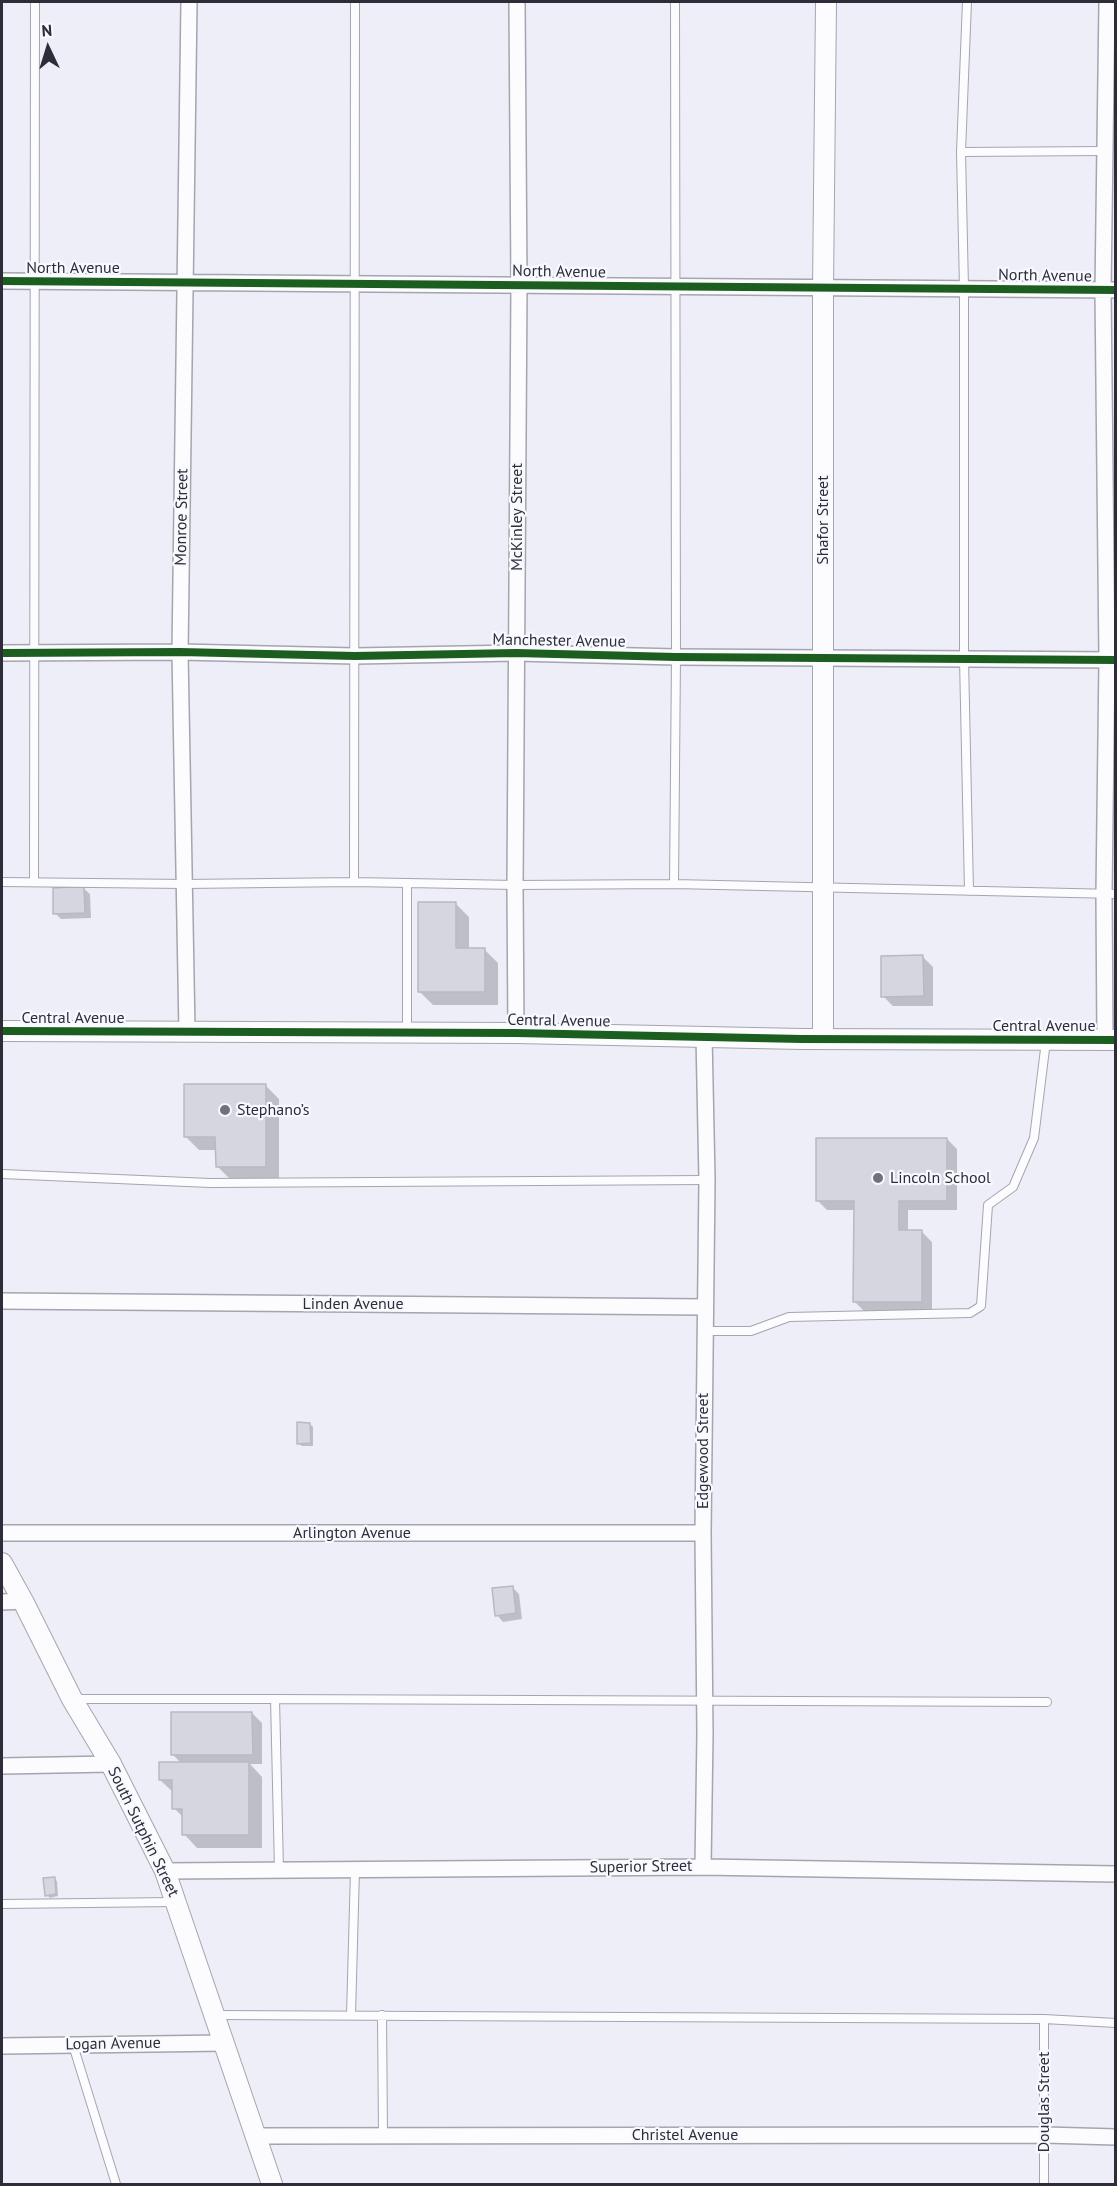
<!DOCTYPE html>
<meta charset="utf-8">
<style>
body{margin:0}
#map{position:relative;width:1117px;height:2186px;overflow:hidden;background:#edeef8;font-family:"PT Sans",sans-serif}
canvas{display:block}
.frame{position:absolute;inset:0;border:3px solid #2c2d38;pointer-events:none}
.north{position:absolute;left:18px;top:18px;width:60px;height:60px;-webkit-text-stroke:4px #f8f9ff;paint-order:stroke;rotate:356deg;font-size:16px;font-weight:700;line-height:24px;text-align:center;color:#2c2d38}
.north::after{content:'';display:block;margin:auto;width:21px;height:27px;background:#2c2d38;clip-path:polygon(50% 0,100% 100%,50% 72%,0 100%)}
</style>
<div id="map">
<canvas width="1117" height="2186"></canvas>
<div class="frame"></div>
<div class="north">N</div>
</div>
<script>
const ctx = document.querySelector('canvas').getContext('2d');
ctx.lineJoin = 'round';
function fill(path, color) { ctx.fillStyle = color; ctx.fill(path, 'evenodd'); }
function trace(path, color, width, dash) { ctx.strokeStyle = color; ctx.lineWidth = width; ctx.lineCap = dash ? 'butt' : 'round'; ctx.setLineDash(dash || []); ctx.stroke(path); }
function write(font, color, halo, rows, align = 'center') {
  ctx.font = font + ' "PT Sans",sans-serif'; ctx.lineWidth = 4.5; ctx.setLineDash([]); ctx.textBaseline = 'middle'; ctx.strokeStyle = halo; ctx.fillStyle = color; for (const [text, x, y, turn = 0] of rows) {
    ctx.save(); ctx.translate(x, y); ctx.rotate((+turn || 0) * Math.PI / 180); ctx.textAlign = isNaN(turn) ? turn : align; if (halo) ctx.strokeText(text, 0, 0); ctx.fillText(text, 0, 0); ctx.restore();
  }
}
const shadow = new Path2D(`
 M83 888 90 894 91 918 61 919 55 913Z
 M456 904 469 917V950H485L498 963V1005H433L419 991Z
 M922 956 933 967V1006H893L883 996Z
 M265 1085 279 1099V1180H231L217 1166V1150H199L186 1137Z
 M947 1139 957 1149V1210H908V1232L921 1231 932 1242V1312H865L855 1302V1210H827L817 1200Z
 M310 1424 313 1427V1446H302L299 1444Z
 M512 1587 519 1594 522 1619 503 1622 497 1615Z
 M252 1713 262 1723V1764H250L262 1777V1848H197L184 1834V1818L174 1808V1793L160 1780 181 1763 173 1755Z
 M54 1879 57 1881 58 1896 50 1898 47 1895Z`);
const building = new Path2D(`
 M84 886 85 913 53 914V888Z
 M418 902H456V948H485V992H418Z
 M923 955 924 996 881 997V956Z
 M184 1084H266V1167H216L215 1137H184Z
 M816 1138H947V1201H899V1230H922V1302H853L854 1201H816Z
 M297 1422 310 1423 311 1443 297 1444Z
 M513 1586 516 1613 495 1616 492 1588Z
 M171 1712H252L253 1755H171Z
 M159 1762H249V1835H182V1809H172V1780H159Z
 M55 1877 56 1894 45 1896 43 1878Z`);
const service = new Path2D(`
 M967 2 961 152 964 288V659L969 891
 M961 152 1105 151
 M2 882 185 884 354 882 515 885 674 884 1116 894
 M34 882 35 2
 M354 882 355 2
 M674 884 676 657 675 2
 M407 1031V883
 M2 1174 210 1183 707 1180
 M705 1331H751L789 1317 970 1313 981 1306 988 1205 1013 1187 1034 1138 1046 1041
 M74 1699H275
 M279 1870 275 1699 1047 1702
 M2 1904 174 1902
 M217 2015 1044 2019 1116 2023
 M351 2015 355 1870
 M382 2015 383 2135
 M73 2045 116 2184
 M1044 2184V2019`);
const minor = new Path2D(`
 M2 281 1116 290
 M2 653 180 652 355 656 516 653 676 657 1116 660
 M187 1032 180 652 189 2
 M516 1033 515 885 519 285 517 2
 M1105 1040 1104 894 1107 660 1103 290 1107 2
 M2 1301 704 1307
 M2 1533H703
 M2 1602 23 1601
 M2 1766 111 1764
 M703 1867 705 1734 703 1533 707 1180 704 1036
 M165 1871 703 1867 1116 1874
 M2 2046 225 2043
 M255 2136 1045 2135 1116 2137`);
const tertiary = new Path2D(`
 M2 1031 516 1033 802 1039 1116 1040
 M823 1039V289L826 2
 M2 1563 23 1601 72 1699 111 1764 165 1871 272 2184`);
const cycleway = new Path2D(`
 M2 281 1116 290
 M2 653 180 652 355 656 516 653 676 657 1116 660
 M2 1031 516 1033 802 1039 1116 1040`);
const markers = [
 [225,1110,6,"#70717b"],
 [878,1178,6,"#70717b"]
];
const streetNames = [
 ["North Avenue",73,268],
 ["North Avenue",559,272,1],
 ["North Avenue",1045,276,1],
 ["Monroe Street",182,517,-89],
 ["McKinley Street",517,517,-90],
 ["Shafor Street",823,520,-90],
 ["Manchester Avenue",559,641,1],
 ["Central Avenue",73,1018],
 ["Central Avenue",559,1021,1],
 ["Central Avenue",1044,1026],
 ["Linden Avenue",353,1304],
 ["Edgewood Street",703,1451,-90],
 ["Arlington Avenue",352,1533],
 ["South Sutphin Street",143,1832,64],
 ["Superior Street",641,1867,-1],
 ["Logan Avenue",113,2044,-1],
 ["Douglas Street",1044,2102,-90],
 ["Christel Avenue",685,2135]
];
const poiNames = [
 ["Stephano’s",237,1110],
 ["Lincoln School",890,1178]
];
fill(shadow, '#0003');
fill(building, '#d5d6e0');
trace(building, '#b8b9c2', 1.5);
trace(service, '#a4a5ae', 10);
trace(minor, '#a4a5ae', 18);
trace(tertiary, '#a4a5ae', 22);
trace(service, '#fcfcfe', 8);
trace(minor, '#fcfcfe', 15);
trace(tertiary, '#fcfcfe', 20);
trace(cycleway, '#1b5e20', 8);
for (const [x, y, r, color] of markers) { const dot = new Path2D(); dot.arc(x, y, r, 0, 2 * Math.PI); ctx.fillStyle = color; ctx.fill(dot); trace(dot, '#f8f9ff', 2); }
write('16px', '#2c2d38', '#f8f9ff', streetNames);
write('16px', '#2c2d38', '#f8f9ff', poiNames, 'left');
</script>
